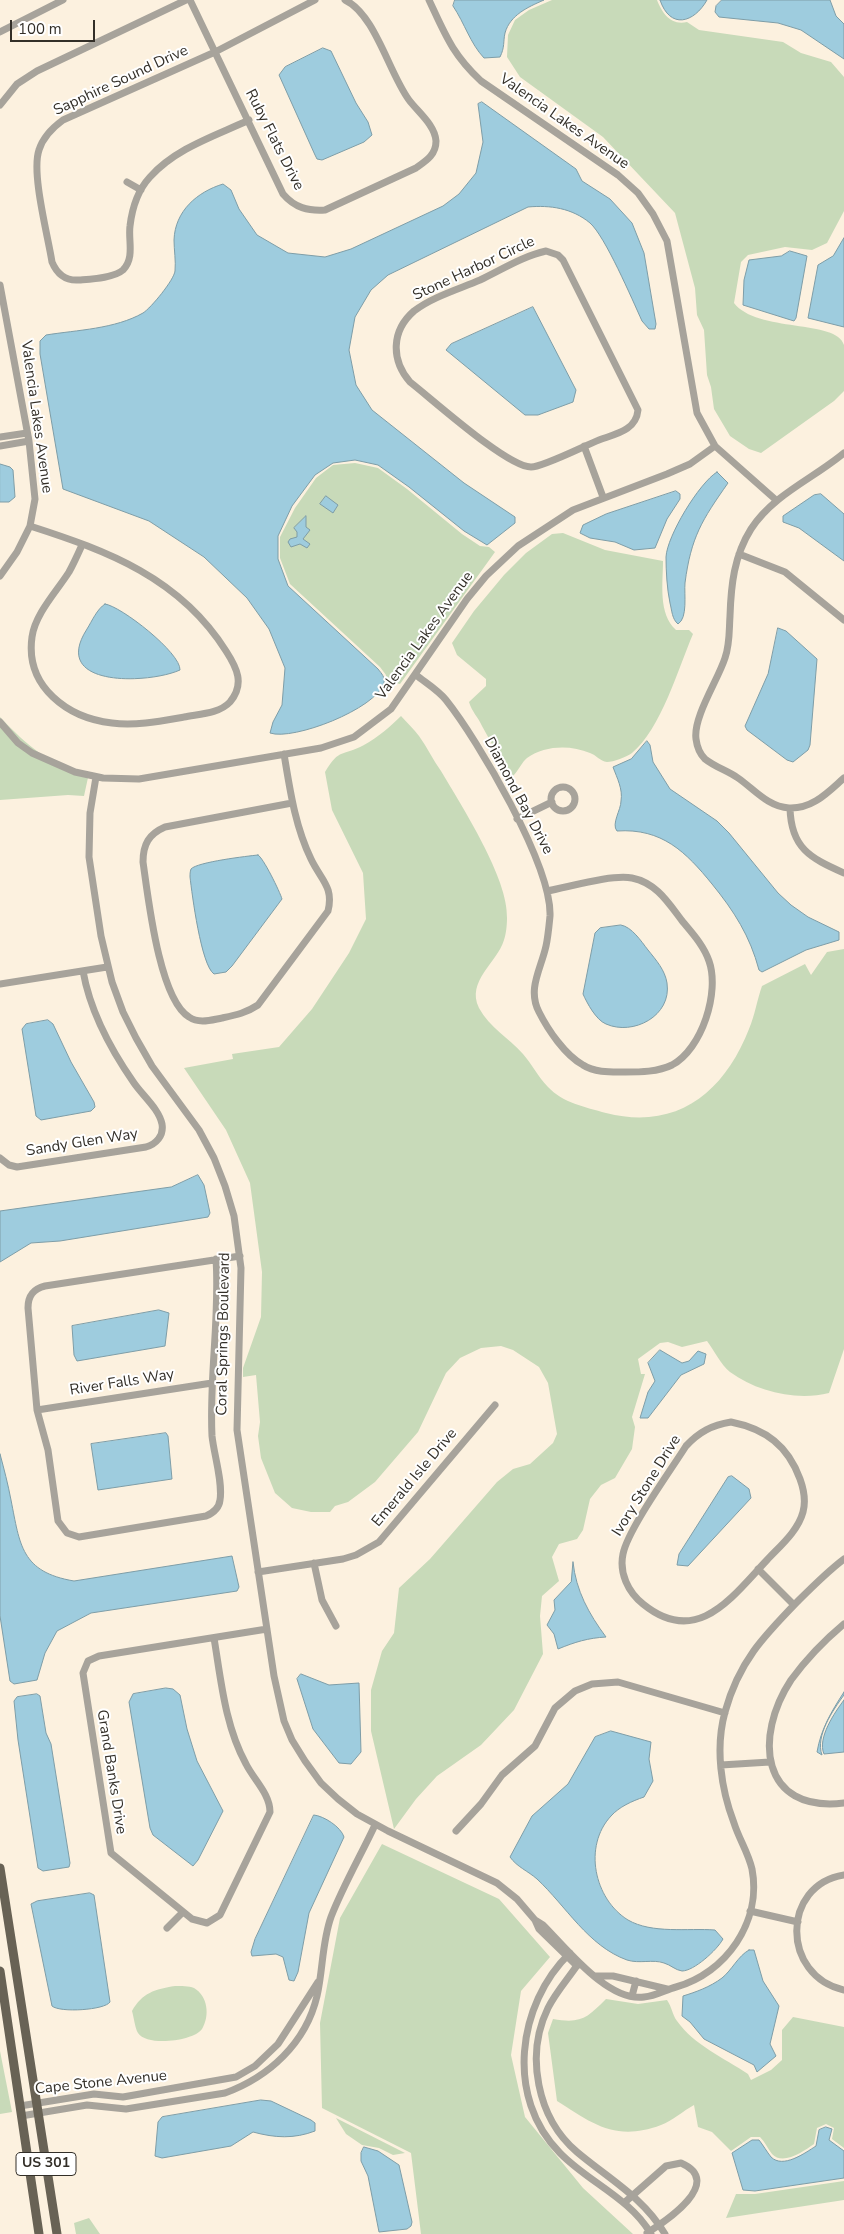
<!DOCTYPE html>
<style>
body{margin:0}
#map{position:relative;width:844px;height:2234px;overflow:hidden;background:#fcf1df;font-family:"Nunito Sans",sans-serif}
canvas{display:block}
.scale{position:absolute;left:10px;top:20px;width:85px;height:22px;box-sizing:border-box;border:2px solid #332f28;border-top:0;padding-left:6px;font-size:15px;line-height:18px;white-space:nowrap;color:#332f28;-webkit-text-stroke:4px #fff;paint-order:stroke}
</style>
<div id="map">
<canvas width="844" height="2234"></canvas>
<div class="scale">100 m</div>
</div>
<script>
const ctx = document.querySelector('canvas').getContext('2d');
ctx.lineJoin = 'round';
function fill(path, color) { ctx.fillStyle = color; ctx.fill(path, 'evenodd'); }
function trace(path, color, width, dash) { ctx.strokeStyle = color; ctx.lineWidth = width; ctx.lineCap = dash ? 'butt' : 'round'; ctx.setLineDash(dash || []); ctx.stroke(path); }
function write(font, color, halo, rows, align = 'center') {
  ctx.font = font + ' "Nunito Sans",sans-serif'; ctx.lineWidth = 4; ctx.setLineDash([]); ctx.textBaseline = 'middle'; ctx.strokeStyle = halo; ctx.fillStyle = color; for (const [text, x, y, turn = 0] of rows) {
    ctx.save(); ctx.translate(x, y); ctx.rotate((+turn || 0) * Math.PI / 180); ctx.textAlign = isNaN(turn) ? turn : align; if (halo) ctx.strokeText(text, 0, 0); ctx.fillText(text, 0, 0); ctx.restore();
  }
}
const green = new Path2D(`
 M552 0H657C662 13 671 26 687 22L699 30 783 42 801 53 831 62 844 77V211L827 243 812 250 785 247 748 255 741 262 734 303C757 333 837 319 844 345 844 358 844 378 844 391L834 401 761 453 749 449 730 436 714 409 711 387 707 375 704 330 697 315 695 288 675 213 603 137 520 77 507 57 508 35 515 20 529 10Z
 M355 463 378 468 407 489 462 534 480 546 489 547 495 552 400 684 386 681V675L380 667 290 584 280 558V537L295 508 316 478 333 465Z
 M563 533 605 550 663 561C663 583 658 614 676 630H689L693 634C678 669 661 729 632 753 627 757 613 762 607 762 600 761 596 755 590 753 571 745 545 745 527 758 522 762 518 771 513 776L510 775C500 759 491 742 482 726 478 717 472 712 469 702L486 686V679L457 655 452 643 474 611 504 575 526 553 552 534Z
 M401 716C407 723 414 729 419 736 427 747 433 760 441 771 461 805 509 879 507 918 507 925 506 934 504 940 497 963 466 981 479 1008 489 1027 509 1038 523 1054 532 1064 538 1077 548 1087 563 1103 585 1107 606 1113 676 1131 724 1093 749 1029 755 1015 757 1000 762 986L805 964 811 975 827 952 844 949V1349L829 1393C797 1401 757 1392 730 1372 721 1365 714 1350 707 1341L682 1347 668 1342 660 1343 638 1359 641 1374H645L632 1417 635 1427 632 1449 615 1478 601 1485 590 1499 583 1530 577 1539 559 1544 552 1557 559 1581 542 1596 540 1616 543 1654 514 1710 481 1745 437 1776 416 1799 394 1829 371 1731V1690L382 1651 394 1633 399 1588 430 1559 497 1482 513 1469 530 1464 553 1443 557 1434 548 1383 539 1367 513 1350 501 1346 481 1348 460 1358 446 1373 418 1432 375 1482 348 1502 335 1506 330 1512H311L292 1508 275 1493 261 1458 258 1436 260 1422 256 1375 243 1377V1368L261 1317 262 1272 250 1183 226 1130 184 1068 233 1059 232 1054 279 1047 312 1009 349 953 366 919 363 873 332 810 325 772C340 747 342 757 364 745 378 737 390 727 401 716Z
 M0 717C29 747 47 764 89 773L84 796 68 795 0 800Z
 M382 1844 499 1899 550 1957 521 1991 511 2055 525 2117 583 2188 633 2234H421L411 2153 322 2108 320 2023 340 1918Z
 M175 1986C181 1986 189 1986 194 1988 208 1996 210 2016 202 2029 194 2041 147 2047 138 2033 135 2028 134 2018 132 2011 142 1993 155 1989 175 1986Z
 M606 1999 638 2004 667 2000C672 2007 672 2014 677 2021 694 2045 724 2058 748 2074L751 2080 771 2070 782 2060V2030L793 2017 844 2027V2148L832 2139 834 2128 826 2124 817 2128 814 2144C804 2151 783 2166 772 2154 768 2149 765 2142 760 2137H751L731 2151 712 2132 698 2127 694 2105C683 2111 672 2121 661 2125 616 2142 593 2124 557 2101L548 2033 553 2019C581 2024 587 2018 606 1999Z
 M0 2051 12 2112 0 2114Z
 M336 2118 405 2153 393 2155 379 2148 362 2145 346 2134Z
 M844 2181V2200L726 2218 736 2194H755Z
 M89 2218 100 2234H76L74 2223Z`);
const water = new Path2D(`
 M455 0H544C528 7 510 15 505 33 503 42 505 47 500 57L484 58C470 43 465 24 453 6Z
 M660 0H707C694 23 670 30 660 0Z
 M722 0H830L836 16 844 24V59L801 30 778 23 719 17 715 12 716 6Z
 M323 48 331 51 356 103 368 122 372 135 364 142 322 160 317 159 315 155 279 75 285 67Z
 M482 102 576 169 582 181 610 199 632 223 644 253 656 324 655 329H649L642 321C632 299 605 236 590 223 572 208 550 205 528 207L388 275 371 290 355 317 349 350 356 385 372 410 464 483 515 517V523L487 545 464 531 409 487 378 465 355 460 333 463 315 475 292 506 278 536V559L288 586 378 669C382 674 385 677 384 683 376 709 293 741 270 733L273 722 282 705 285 668 269 629 247 598 204 557 149 521 63 489 40 354V341L46 335C77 330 115 329 143 313 151 308 174 280 175 271 176 261 174 250 174 240 175 211 197 192 223 184L231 190 239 209 257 235 288 253 325 257 351 249 443 206 459 194 476 173 483 142 478 104Z
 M844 238V327L808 318 818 265 833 256Z
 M790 251 807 256 796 318 794 321 743 305 744 280 749 260 781 256Z
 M533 307 576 390 573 402 538 415H525L446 350 451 344Z
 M0 464 10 467 13 470 15 497 9 502H0Z
 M717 472 728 483C702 520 691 537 685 583 684 594 688 618 678 624 672 619 672 611 670 603 667 589 666 571 666 557 667 536 699 483 717 472Z
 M676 491 680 494V499L667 519 655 548 634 550 615 542 590 538 580 533 583 525 606 514Z
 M821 494 844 514V561L799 528 783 522V516L814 495Z
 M326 496 338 505 333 513 320 504Z
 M306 516V527L310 530 303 539 310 544 307 548 300 544 291 547 288 542 290 539 297 537V532L294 528Z
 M105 604C121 606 181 653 180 670 149 684 49 688 87 629 92 621 97 609 105 604Z
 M778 628 786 631 817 659 810 745 808 750 793 762 787 760 747 730 745 726 768 674Z
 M647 741 650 745 653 762 670 789 717 821 729 833 778 893 791 905 808 917 839 932V940L806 950 762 972 759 970C750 936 734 911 712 884 686 852 662 828 617 831 611 824 621 810 621 801 623 789 617 778 613 767L631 759Z
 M258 855C263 857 280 892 282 899L232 966 226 972 214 974C201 965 192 894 190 877 190 874 190 872 191 869 197 862 248 856 258 855Z
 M621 925C632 927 641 941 648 950 656 960 665 970 667 983 672 1016 633 1036 606 1024 596 1020 587 1003 583 994L595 933 600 928Z
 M48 1020 53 1024 71 1062 94 1102 95 1107 91 1111 41 1120 36 1116 22 1029 26 1024Z
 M198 1175 204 1185 210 1213 208 1217 60 1241 31 1243 0 1262V1211L171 1187Z
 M159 1310 169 1313 165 1346 77 1361 74 1355 72 1326Z
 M660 1350 682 1363 689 1361 698 1351 706 1354 704 1364 681 1375 648 1418H640L648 1392 655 1381 648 1363Z
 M166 1433 168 1436 172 1479 98 1490 91 1444Z
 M0 1454C4 1469 8 1484 11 1500 20 1545 21 1572 74 1581L232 1556 239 1587 237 1591 91 1613 57 1631 45 1653 37 1680 14 1684 10 1681 0 1616Z
 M732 1476 749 1489 751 1498 688 1566 677 1565 679 1554 728 1477Z
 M573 1562C576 1591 589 1614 606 1637 588 1638 575 1642 558 1649L554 1634 547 1625 555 1610 554 1600 571 1582Z
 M301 1674 329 1685 359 1683 361 1752 351 1764 339 1763 313 1729 297 1679Z
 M166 1688 173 1689 180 1695 187 1729 197 1761 223 1811 198 1860 193 1866 153 1835 150 1828 129 1702 133 1694Z
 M844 1692V1695C833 1710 815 1736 822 1755L817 1752C821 1729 831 1712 844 1692Z
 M37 1694 40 1696 46 1733 51 1744 70 1863 69 1867 43 1871 38 1868 18 1740 14 1701 17 1697Z
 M844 1700V1752L824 1754C817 1738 835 1712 844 1700Z
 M611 1731 651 1742 649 1759 653 1781 644 1797C632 1801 619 1807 611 1816 583 1846 594 1899 628 1920 652 1934 688 1928 715 1930L723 1939C717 1950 694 1971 682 1971 675 1970 671 1965 664 1963 653 1959 639 1964 627 1960 588 1946 566 1906 537 1879 528 1871 517 1867 510 1857L532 1816 568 1784 595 1737Z
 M314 1815C324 1816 341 1827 344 1837L309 1913 298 1972 294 1981 289 1980 283 1957 276 1954 252 1956 251 1952 255 1939Z
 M90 1893 94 1895 110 2002C105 2010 60 2013 52 2006L31 1904 37 1901Z
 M749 1950H754L763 1981 779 2006 770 2044 776 2056 757 2072 754 2065 704 2039 690 2022 682 2016 683 1996C696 1992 710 1987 722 1978 732 1970 738 1956 749 1950Z
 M261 2100 271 2101 311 2120 315 2123V2131C294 2139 275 2138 253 2132L231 2146 162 2158 155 2156 158 2122 162 2117Z
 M826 2127 832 2129 829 2140 844 2151V2178L755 2191 743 2190 732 2153 752 2140H759C763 2145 767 2152 771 2157 783 2169 805 2153 816 2146L819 2130Z
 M364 2147 378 2151 399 2165 412 2222 411 2226 407 2229 379 2232 368 2176 361 2161V2153Z`);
const minor = new Path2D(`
 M190 0 283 194C295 208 308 211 325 210L416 168C426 161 436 155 436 141 435 125 418 112 409 100 389 73 375 14 345 0
 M0 32 63 0
 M0 105 17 84 37 71 186 0
 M249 120C215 136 176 148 150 177 138 190 132 209 130 226 128 240 135 258 123 270 114 278 91 279 79 280 66 281 57 274 52 262 48 236 31 173 39 150 43 137 52 128 63 120L215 52 315 0
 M127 182 141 190
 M546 251 558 255 563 260 638 410C636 431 615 434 599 440 584 446 543 467 531 467 507 467 432 399 410 382 391 360 391 331 414 311 432 297 459 289 480 280 501 270 523 256 546 251Z
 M0 285 29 441 35 499 30 526 17 552 0 576
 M0 437 27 433
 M0 446 29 441
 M584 446 603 497
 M715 446 776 500
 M844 453C813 479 774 494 751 529 734 556 731 585 730 616 729 630 730 644 725 658 718 680 693 717 696 739 697 747 699 753 705 759 715 767 728 771 738 778 754 789 768 807 789 808 813 809 828 792 844 778
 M30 526C108 551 180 578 226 651 237 668 245 684 230 702 219 714 198 714 184 717 161 721 136 726 112 723 68 718 25 687 32 637 35 614 57 591 69 572 74 563 78 554 82 545
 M739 554 785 572 844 620
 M416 675C426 683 438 690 446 700 478 740 552 866 550 916 549 926 548 937 546 946 541 969 527 989 539 1012 548 1030 565 1055 583 1065 595 1073 612 1072 625 1072 640 1072 658 1072 672 1065 702 1049 720 992 709 961 704 946 693 934 683 922 669 904 657 883 632 878 612 874 569 887 547 891
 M0 722 18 743 32 753 75 772 103 778 139 779 321 748 354 737 391 709 467 599 486 576 518 546 573 510 667 474 690 464 715 446 697 413 667 241 653 214 638 193 618 175 481 81C452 54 445 34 429 0
 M284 754C290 790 295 826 311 859 321 880 334 887 328 911L258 1005C246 1013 236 1015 222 1018 211 1020 199 1024 189 1017 159 999 148 896 143 862 143 844 149 834 165 827L292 803
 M96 777 90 813 89 857 101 936 112 982 123 1012 136 1038 152 1066 199 1130 214 1158 225 1186 234 1216 241 1268 237 1430 274 1676 284 1721 292 1740 305 1761 321 1783 338 1799 357 1814 388 1831 497 1883 517 1899 535 1920 539 1929 577 1966
 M551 799a12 12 0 1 1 24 0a12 12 0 1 1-24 0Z
 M790 808C791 848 810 858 844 873
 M517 819 552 802
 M0 984 107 967
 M0 1158 9 1165 17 1167 146 1147C156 1144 164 1136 162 1124 159 1109 143 1096 134 1083 111 1050 90 1011 83 971
 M216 1259C220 1318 209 1377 212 1436 214 1455 223 1482 220 1500 219 1509 213 1513 206 1516L79 1537 67 1533 58 1521 48 1450 37 1410 28 1308C28 1296 33 1289 45 1286L240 1256
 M37 1410 212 1383
 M731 1422C766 1429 788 1446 800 1479 804 1490 806 1501 803 1512 798 1531 780 1546 767 1560 732 1597 697 1648 643 1604 628 1592 619 1573 623 1554 628 1529 671 1470 686 1446 699 1432 712 1425 731 1422Z
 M314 1563 322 1600 336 1626
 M758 1569 794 1605
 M258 1572 343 1559 356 1555 379 1542 495 1405
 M844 1624C826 1639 805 1661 791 1680 754 1736 760 1813 844 1803
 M214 1638C221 1680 225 1726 246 1764 254 1780 270 1794 270 1812L220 1915 207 1923 192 1919 111 1853 83 1673 88 1661 99 1656 267 1629
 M721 1765 770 1762
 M456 1831 481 1804 502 1775 535 1746 555 1708 575 1691 592 1684 618 1682 725 1713
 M844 1875C781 1885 781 1976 844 1990
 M750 1911 798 1922
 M535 1920 543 1925C567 1949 608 2002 644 1997 656 1996 665 1990 676 1987 726 1973 762 1922 752 1869 748 1852 739 1839 734 1823 721 1789 715 1748 725 1712 739 1661 764 1636 799 1600 813 1586 828 1571 844 1559
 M167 1928 183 1912
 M570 1953C517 2004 505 2098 560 2153 588 2182 630 2198 651 2234
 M578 1964C568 1979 556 1992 548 2008 525 2055 537 2118 577 2152 609 2179 643 2197 665 2234
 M596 1976H613L667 1989
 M632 1996 636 1981
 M20 2106 94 2094 123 2097 236 2077 255 2066 278 2044 318 1982
 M21 2116 87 2105 126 2109 225 2093C269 2077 306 2043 317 1996 323 1970 322 1942 331 1917 343 1886 361 1855 375 1825
 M624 2203 666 2166 681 2163C725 2182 666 2221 647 2233`);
const major = new Path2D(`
 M0 1868 57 2234
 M0 1971 39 2234`);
const shields = [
 [46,2164,60]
];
const shieldNames = [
 ["US 301",46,2164]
];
const streetNames = [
 ["Sapphire Sound Drive",121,81,-25],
 ["Valencia Lakes Avenue",564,122,35],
 ["Ruby Flats Drive",274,140,63],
 ["Stone Harbor Circle",474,269,-25],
 ["Valencia Lakes Avenue",36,417,82],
 ["Valencia Lakes Avenue",425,636,-54],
 ["Diamond Bay Drive",518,796,62],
 ["Sandy Glen Way",82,1143,-9],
 ["Coral Springs Boulevard",224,1334,-89],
 ["River Falls Way",122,1383,-9],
 ["Emerald Isle Drive",415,1478,-50],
 ["Ivory Stone Drive",647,1486,-58],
 ["Grand Banks Drive",111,1772,81],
 ["Cape Stone Avenue",101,2083,-6]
];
fill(green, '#c8dab9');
fill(water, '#9eccde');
trace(water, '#7e9da7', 1);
trace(minor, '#a7a39b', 7);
trace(major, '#686255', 9);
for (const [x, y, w] of shields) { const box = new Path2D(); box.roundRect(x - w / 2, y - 11.5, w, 23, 4); ctx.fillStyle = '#fff'; ctx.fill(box); trace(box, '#332f28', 1); }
write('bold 14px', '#332f28', null, shieldNames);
write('15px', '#332f28', '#fff', streetNames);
</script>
